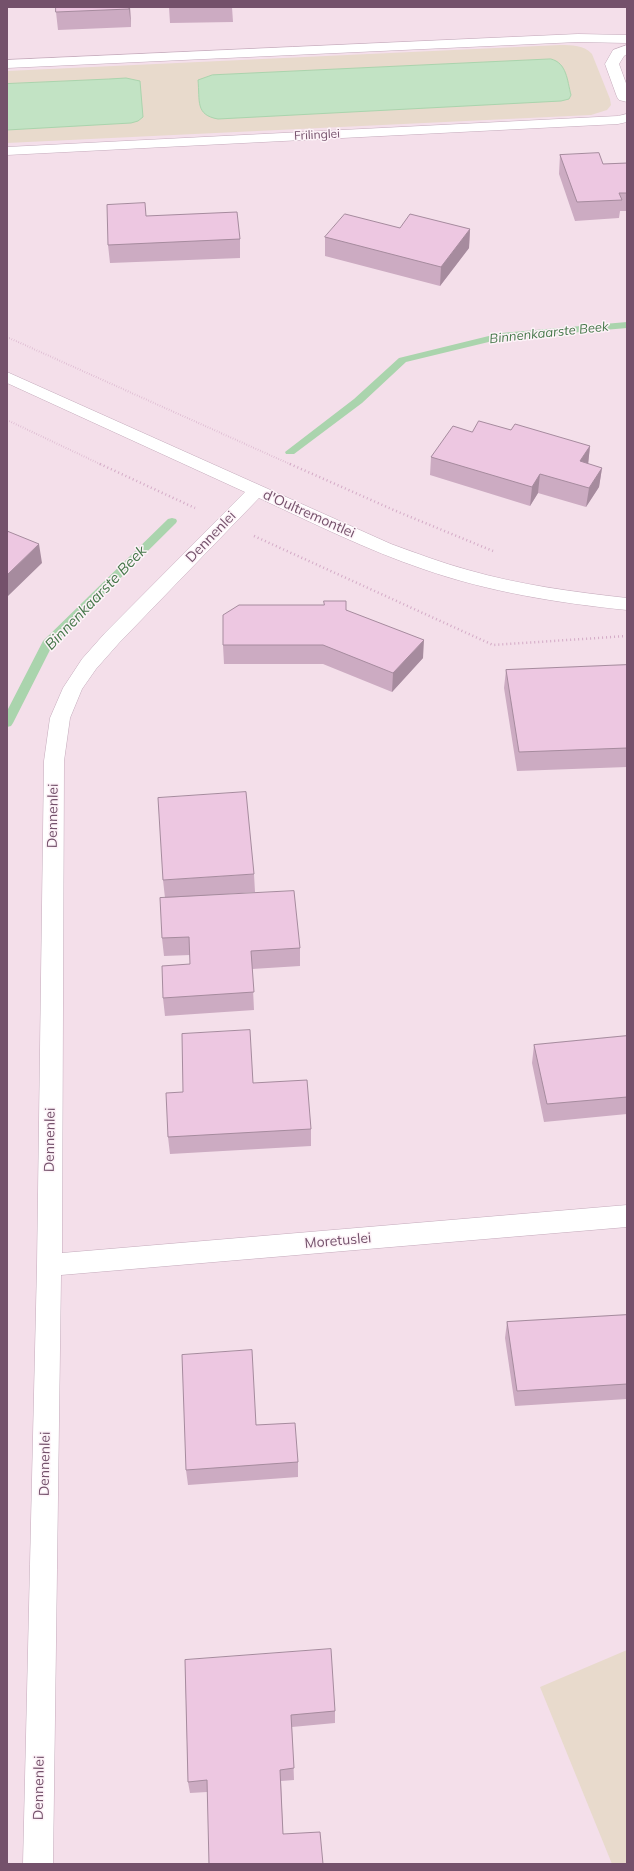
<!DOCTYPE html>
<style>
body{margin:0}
#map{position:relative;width:634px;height:1871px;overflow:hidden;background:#fbedf3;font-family:Mulish,sans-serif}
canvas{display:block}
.frame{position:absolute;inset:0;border:8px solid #74516b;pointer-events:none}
</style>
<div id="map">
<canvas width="634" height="1871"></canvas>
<div class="frame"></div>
</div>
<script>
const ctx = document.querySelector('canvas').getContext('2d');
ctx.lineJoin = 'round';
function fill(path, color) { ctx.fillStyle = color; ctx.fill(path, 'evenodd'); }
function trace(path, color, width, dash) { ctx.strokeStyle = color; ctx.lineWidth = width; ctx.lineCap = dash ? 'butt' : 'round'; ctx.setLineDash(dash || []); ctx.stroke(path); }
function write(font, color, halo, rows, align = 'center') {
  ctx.font = font + ' Mulish,sans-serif'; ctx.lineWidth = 3; ctx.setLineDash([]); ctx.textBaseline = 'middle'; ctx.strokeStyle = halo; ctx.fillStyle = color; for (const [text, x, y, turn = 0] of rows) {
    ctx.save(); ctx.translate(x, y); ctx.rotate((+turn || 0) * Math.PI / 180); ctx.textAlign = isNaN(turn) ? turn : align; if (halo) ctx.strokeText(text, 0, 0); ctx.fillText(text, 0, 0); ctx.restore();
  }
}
const residential = new Path2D(`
 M7 7H627V1864H7Z`);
const green = new Path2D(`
 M560 45C572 45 584 45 592 54L610 99 611 105 607 110 591 115 7 143V71Z
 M627 1650V1864H612L540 1687Z`);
const water = new Path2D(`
 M551 59C567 63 567 80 571 95L569 99 561 101 218 119C195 115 200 101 198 80L212 75Z
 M109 79 126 78 140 81 143 117 138 121 131 123 7 130V84Z`);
const stream = new Path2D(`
 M627 322V328L501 339 406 362 362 403 294 454H286L285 452 354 399 399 358 501 333Z
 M172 518 176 519 177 521 176 523 52 646 13 723 11 726 7 727V711L43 641 168 519Z`);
const pathFar1 = new Path2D(`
 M7 337 292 465
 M7 420 102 465`);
const path = new Path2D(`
 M100 464 195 508
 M290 464 396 511 493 551
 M254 536 493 645 627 636`);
const minor = new Path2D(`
 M578 34 627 35V43L578 42 7 68V60Z
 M627 45V54L624 56 619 64 627 86V102L619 100 617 97 605 64 613 50Z
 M627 114V122L618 124 7 155V147L618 116Z
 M7 372 391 544C416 553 442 563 468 570 520 585 574 592 627 598V610C558 603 489 592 423 569 367 550 313 523 259 498L119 643 96 669 82 689 70 718 64 761 62 1253 627 1205V1227L61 1275 53 1864H23L37 1265 44 761 50 718 63 688 82 659 105 633 245 492 7 383Z`);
const wall = new Path2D(`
 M130 7 131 27 58 30 56 12Z
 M169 7H232L233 22 170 23Z
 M560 155 603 164 627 163V211H620L619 218 575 221 559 174Z
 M146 216 240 239V258L110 263 108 245Z
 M400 228 470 229 469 248 440 286 325 256V237Z
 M511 430 590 446 588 464 602 468 599 487 586 507 538 493 530 506 430 475 431 457 472 432Z
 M346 610 423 658 392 692 323 664H224L223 645Z
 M627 665V767L517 771 504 688 506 670Z
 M254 874 255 892 189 897 300 948V966L252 969 254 1010 165 1016 163 998 190 964V955L164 956 162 938 165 898 163 880Z
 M627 1036V1114L544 1122 532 1063 534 1045Z
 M183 1092 311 1129V1146L170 1154 168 1137Z
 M627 1315V1399L515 1406 505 1338 507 1322Z
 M256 1425 298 1462V1477L188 1485 186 1470Z
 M185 1660 335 1711V1723L292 1727 294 1780 281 1781 283 1834 323 1864 207 1792 190 1793 188 1782Z`);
const shadedWall = new Path2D(`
 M129 7H130L131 27 129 9Z
 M470 229 469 248 440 286 441 267Z
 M590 446 588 465 580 461Z
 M602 468 599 487 586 507 589 488Z
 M540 474 538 493 530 506 532 487Z
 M39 544 42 563 7 597V575Z
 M424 640 423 658 392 692 393 673Z`);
const building = new Path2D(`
 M56 7H129V9L56 12Z
 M599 153 603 164 627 163V193H619L622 200 577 202 560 155Z
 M145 203 146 216 237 212 240 239 108 245 107 205Z
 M345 214 400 228 410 214 470 229 441 267 325 237Z
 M479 421 511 430 515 424 590 446 580 461 602 468 589 488 540 474 532 487 431 457 453 426 472 432Z
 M7 531 39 544 7 575Z
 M324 601H346V610L424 640 393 673 323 645H223V615L239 605H324Z
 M627 665V748L519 752 506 670Z
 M246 792 254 874 163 880 158 798Z
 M294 891 300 948 251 951 254 992 163 998 162 966 190 964 189 937 162 938 160 898Z
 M250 1030 253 1083 307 1080 311 1129 168 1137 166 1093 183 1092 182 1034Z
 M627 1036V1097L547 1104 534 1045Z
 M627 1315V1384L517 1391 507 1322Z
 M252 1350 256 1425 295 1423 298 1462 186 1470 182 1355Z
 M331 1649 335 1711 291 1715 294 1768 280 1770 283 1834 320 1832 323 1864H209L207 1780 188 1782 185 1660Z`);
const farStreetnames = [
 ["Frilinglei",317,135,-3]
];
const farWaternames = [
 ["Binnenkaarste Beek",549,333,-6]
];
const streetNames = [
 ["d'Oultremontlei",309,514,24],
 ["Dennenlei",211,537,-46],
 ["Dennenlei",53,816,-89],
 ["Dennenlei",50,1140,-89],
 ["Moretuslei",338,1241,-5],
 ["Dennenlei",45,1464,-89],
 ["Dennenlei",39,1788,-89]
];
const waterNames = [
 ["Binnenkaarste Beek",96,598,-46]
];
fill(residential, '#f4dfea');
fill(green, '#e8dacc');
fill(water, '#c2e3c4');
trace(water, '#aad4ad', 1);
fill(stream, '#aad4ad');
trace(minor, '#c5abbc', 1);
trace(pathFar1, '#d3aac6', 2, [0.5, 2]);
trace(path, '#d3aac6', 2.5, [1, 3]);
fill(minor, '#fff');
fill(wall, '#ccabc2');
fill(shadedWall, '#a68b9e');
fill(building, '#edc7e1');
trace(building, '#a68b9e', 1);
write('12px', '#74516b', '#fdf3f8', farStreetnames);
write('italic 13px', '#46774a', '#fdf3f8', farWaternames);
write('14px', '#74516b', '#fdf3f8', streetNames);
write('italic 15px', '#46774a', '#fdf3f8', waterNames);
</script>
